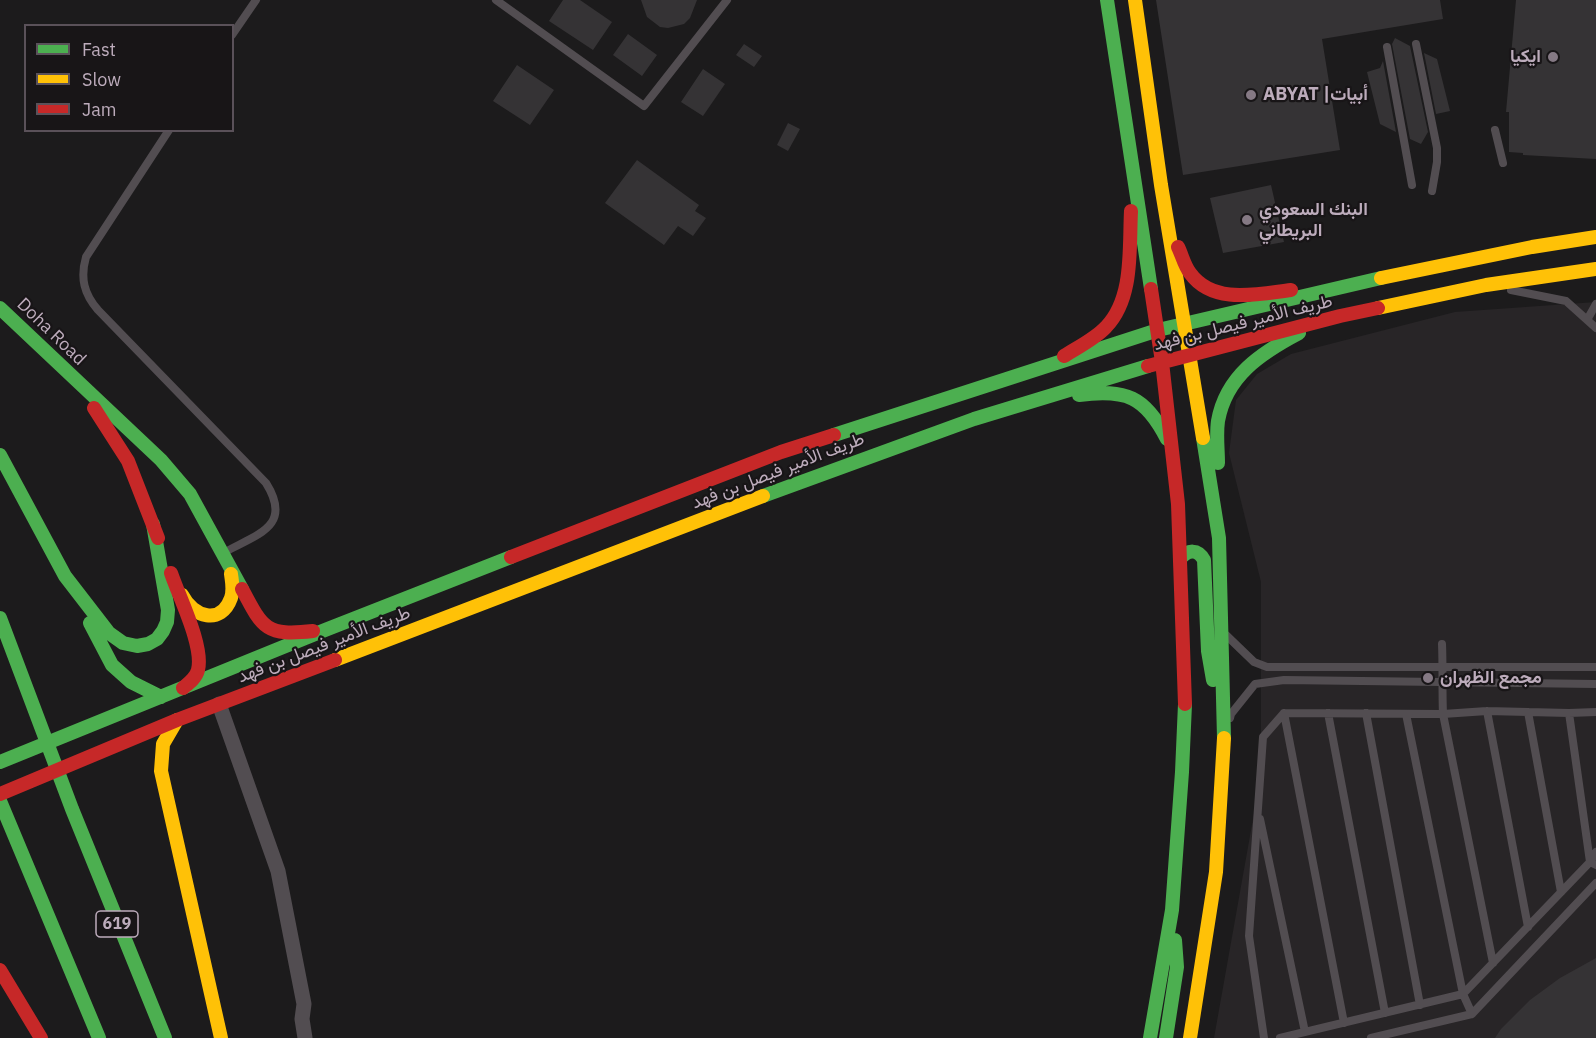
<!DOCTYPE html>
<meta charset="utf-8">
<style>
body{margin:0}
#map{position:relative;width:1596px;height:1038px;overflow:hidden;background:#1c1b1c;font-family:"IBM Plex Sans",sans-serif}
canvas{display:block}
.legend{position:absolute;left:24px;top:24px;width:210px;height:108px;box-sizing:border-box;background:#181517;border:2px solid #5a5159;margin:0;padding:8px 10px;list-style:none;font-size:18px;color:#bdacbc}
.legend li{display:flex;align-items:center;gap:12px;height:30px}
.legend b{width:30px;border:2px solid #5a5159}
</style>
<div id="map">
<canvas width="1596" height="1038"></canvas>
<ul class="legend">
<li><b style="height:8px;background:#4caf50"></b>Fast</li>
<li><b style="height:8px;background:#ffc107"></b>Slow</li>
<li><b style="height:8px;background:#c62828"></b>Jam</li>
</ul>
</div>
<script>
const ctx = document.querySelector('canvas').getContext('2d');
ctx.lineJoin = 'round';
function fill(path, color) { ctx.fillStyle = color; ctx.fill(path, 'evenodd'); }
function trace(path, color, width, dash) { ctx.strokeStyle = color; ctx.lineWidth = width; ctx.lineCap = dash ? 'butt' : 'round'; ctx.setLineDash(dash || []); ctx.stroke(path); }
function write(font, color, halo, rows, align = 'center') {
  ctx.font = font + ' "IBM Plex Sans",Vazirmatn,sans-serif'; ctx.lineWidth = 4.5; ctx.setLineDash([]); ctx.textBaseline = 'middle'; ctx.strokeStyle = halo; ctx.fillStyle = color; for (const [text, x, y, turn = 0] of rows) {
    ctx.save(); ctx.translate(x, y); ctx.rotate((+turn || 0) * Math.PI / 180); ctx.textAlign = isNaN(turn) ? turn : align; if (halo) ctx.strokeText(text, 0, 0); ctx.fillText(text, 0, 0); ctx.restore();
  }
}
const built = new Path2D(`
 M1596 302V1038H1214L1261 774V582L1229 453 1236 400 1257 374 1291 354 1455 312Z`);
const building = new Path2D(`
 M563 0H580L612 22 593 50 549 21Z
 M641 0H697L690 18 684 24 668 28 660 27 647 17Z
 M1156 0H1440L1443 19 1322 39 1340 150 1183 175Z
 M1516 0H1596V159L1523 155V153L1509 152V112H1506Z
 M628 34 657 55 642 76 613 55Z
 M1395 38 1410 46 1428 132 1421 144 1410 139 1392 44Z
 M744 44 762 56 754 67 736 55Z
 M1424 53 1437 59 1450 111 1436 114Z
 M1383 61 1396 132 1380 124 1367 72 1380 68Z
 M517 65 554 90 530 125 493 101Z
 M703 69 725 84 703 116 681 102Z
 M788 123 800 129 788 151 777 145Z
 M637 160 699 205 695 211 706 218 693 236 678 226 664 245 605 203Z
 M1271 185 1284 242 1223 253 1210 198Z
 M1596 958V1038H1495L1501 1029 1530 1000 1560 978Z`);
const lane = new Path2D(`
 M496 0 644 106 727 0
 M232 35 256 0
 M1416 44 1437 148V162L1432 191
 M1387 47 1412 185
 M169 130 86 257C80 278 84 294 98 310L266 483C293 526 258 534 225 552
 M1495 130 1503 163
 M1511 290 1566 301 1596 328
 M1587 320 1596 304
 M1226 635 1254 662 1267 667H1596
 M1487 711 1528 927
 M1528 712 1561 892
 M1284 713 1344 1023
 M1328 713 1385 1013
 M1366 713 1420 1005
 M1569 713 1590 862 1596 865
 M1406 714 1463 994 1472 1014
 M1230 718 1231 714 1255 684 1284 680 1596 684
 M1260 819 1305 1032
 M1493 963 1443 714 1487 711 1569 713 1596 712
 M1264 1038 1249 936 1263 737 1284 713 1443 714C1442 691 1443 667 1442 644
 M1280 1038 1463 994 1590 862 1596 852
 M1371 1038 1472 1014 1596 883`);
const street = new Path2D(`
 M219 704 278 871 304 1004 302 1019 305 1038`);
const fast = new Path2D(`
 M1107 0 1151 289
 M0 308 161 460 190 494 242 589
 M1079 395C1126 389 1145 396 1167 439
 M834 435 1158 330 1381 278
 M1203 438 1219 538 1224 738
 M0 455 65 576 109 633 123 643 137 646 148 644 157 639 163 631 167 622 168 610 153 524
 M1218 463C1218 449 1216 435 1218 421 1226 376 1261 353 1299 333
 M763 496 974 419 1148 366
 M1180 559C1188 549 1198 549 1204 560L1208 651 1213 680
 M0 618 72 809 165 1038
 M90 623 112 665 131 682 161 697
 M0 762 325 630 511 557
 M0 801 99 1038
 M1150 1038 1172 910 1182 772 1185 704
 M1166 1038 1177 967 1175 940`);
const slow = new Path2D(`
 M1135 0 1161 185 1203 438
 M1381 278 1532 247 1596 237
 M1378 308 1486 285 1596 269
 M182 595C193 617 221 626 231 598 234 590 232 582 231 574
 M335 660 763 496
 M177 720 163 744 161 771 221 1038
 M1190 1038 1216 872 1224 738`);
const jam = new Path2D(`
 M1178 247C1182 255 1184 265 1190 273 1213 305 1257 294 1291 290
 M1151 289 1162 362 1178 504 1185 704
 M1064 356C1078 347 1095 339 1106 327 1134 298 1129 248 1131 211
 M1148 366 1340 316 1378 308
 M94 408 128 461 158 538
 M511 557 781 452 834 435
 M171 573C179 597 204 646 198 670 196 678 189 683 183 688
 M242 589C263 629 266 636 313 631
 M0 794 177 720 335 660
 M0 970 41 1038`);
const markers = [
 [1553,57,6,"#857984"],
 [1251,95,6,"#857984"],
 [1247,220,6,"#857984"],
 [1428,678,6,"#857984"]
];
const shields = [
 [117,924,42]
];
const shieldNames = [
 ["619",117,924]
];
const poiNames = [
 ["ايكيا",1541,57,"right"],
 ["ABYAT |أبيات",1263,95],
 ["البنك السعودي",1259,210],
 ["البريطاني",1259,231],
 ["مجمع الظهران",1440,678]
];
const streetNames = [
 ["طريف الأمير فيصل بن فهد",1243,323,-14],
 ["Doha Road",51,332,44],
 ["طريف الأمير فيصل بن فهد",778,471,-21],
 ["طريف الأمير فيصل بن فهد",324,645,-21]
];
fill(built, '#282527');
fill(building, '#353335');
trace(lane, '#524d51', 8);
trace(street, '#524d51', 15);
trace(fast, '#4caf50', 14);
trace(slow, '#ffc107', 14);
trace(jam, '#c62828', 14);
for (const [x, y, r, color] of markers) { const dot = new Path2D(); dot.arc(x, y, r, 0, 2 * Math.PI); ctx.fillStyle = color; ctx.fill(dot); trace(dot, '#181517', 2); }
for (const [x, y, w] of shields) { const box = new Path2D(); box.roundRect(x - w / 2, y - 13, w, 26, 4.5); ctx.fillStyle = '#181517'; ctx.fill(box); trace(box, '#bdacbc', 1.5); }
write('bold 16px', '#bdacbc', null, shieldNames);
write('bold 18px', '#bdacbc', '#181517', poiNames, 'left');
write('18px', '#bdacbc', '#181517', streetNames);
</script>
